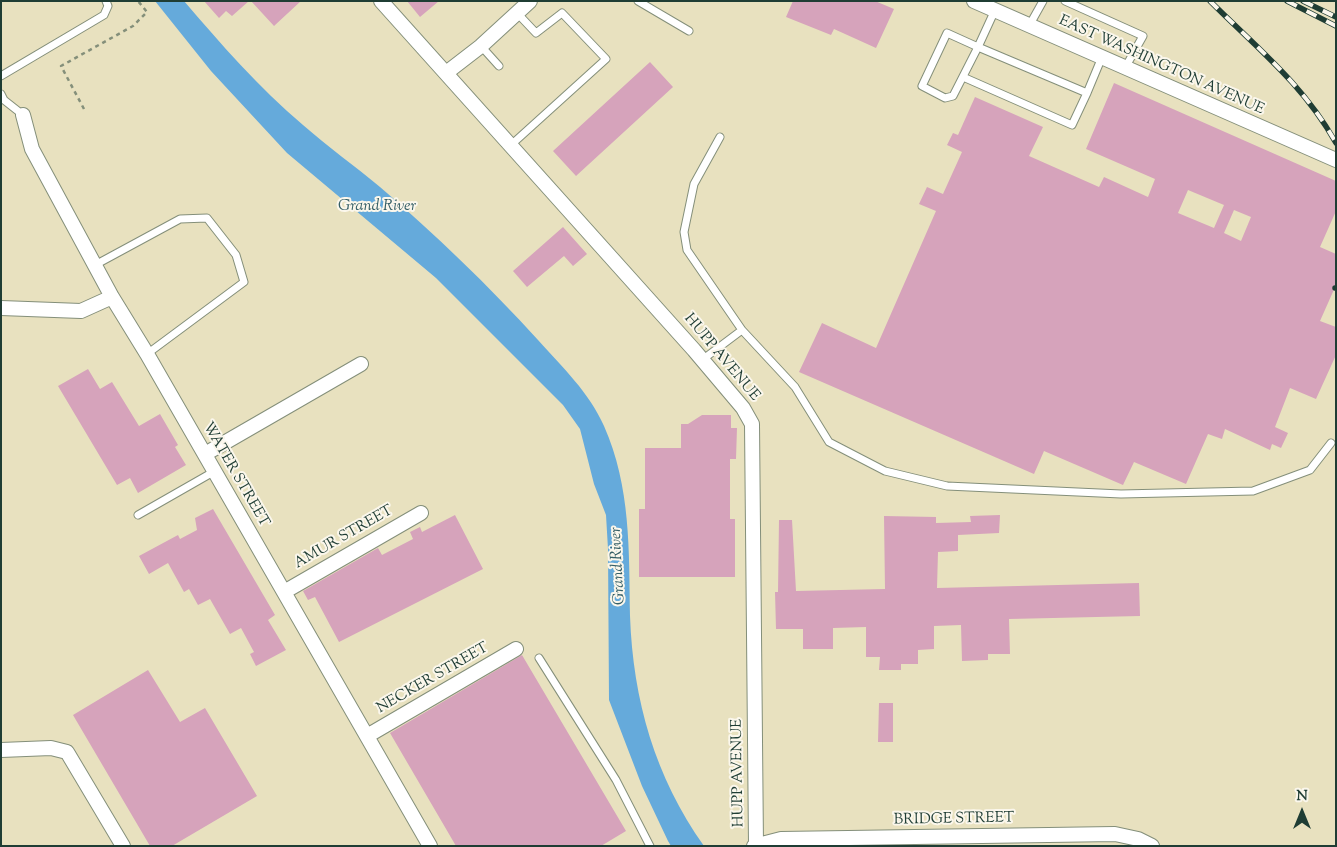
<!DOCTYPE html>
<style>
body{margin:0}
#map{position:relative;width:1337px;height:847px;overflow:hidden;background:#e8e1bf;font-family:"Sorts Mill Goudy",serif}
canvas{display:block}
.frame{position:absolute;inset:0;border:2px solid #1f3d34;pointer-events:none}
.north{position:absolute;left:1277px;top:787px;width:50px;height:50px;-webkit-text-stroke:4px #fbf7ec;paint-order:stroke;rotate:0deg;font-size:14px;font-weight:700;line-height:20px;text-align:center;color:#1f3d34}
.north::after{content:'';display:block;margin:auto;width:18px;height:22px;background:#1f3d34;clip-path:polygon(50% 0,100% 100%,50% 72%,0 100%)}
</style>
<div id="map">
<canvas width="1337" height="847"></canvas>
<div class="frame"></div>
<div class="north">N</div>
</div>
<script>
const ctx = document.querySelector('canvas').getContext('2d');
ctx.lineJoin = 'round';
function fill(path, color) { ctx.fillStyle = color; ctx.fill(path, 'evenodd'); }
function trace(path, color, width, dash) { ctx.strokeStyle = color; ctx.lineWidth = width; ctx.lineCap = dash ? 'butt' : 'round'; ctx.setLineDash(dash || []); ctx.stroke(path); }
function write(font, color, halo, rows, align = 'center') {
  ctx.font = font + ' "Sorts Mill Goudy",serif'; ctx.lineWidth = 4; ctx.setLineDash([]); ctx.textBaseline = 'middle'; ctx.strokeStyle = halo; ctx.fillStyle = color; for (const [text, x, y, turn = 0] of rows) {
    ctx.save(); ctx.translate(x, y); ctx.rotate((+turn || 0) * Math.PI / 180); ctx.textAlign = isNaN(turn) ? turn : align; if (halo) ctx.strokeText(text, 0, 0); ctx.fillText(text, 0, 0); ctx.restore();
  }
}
const water = new Path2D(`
 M155 1H184C221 44 259 88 303 125 328 147 355 166 380 187 436 235 488 285 538 340 562 367 589 392 604 426 631 487 629 551 630 616 633 700 655 777 704 846H671L668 841 642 786 609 700 608 549 606 515 594 484 580 429 563 405 436 278 287 153 211 71Z`);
const building = new Path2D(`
 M204 1H249L232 16 226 11 219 18Z
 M251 1H301L274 26Z
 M407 1H439L420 17Z
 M793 1H875L894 9 876 48 834 29 831 35 786 17Z
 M650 62 673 87 576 176 553 151Z
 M1114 83 1336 181V211L1320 247 1336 254V285L1320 321 1336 327V355L1316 399 1290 388 1275 427 1288 433 1281 448 1272 444 1270 450 1225 429 1222 439 1208 434 1186 484 1134 462 1123 485 1044 451 1034 474 799 372 822 323 876 348 936 211 919 204 927 187 943 194 962 152 947 145 953 133 958 135 975 97 1043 127 1029 156 1099 187 1104 177 1148 197 1155 179 1086 149ZM1188 190 1224 205 1214 228 1178 213ZM1234 210 1251 217 1241 241 1224 233Z
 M563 227 587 254 573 266 564 256 527 287 513 271Z
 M88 369 100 389 112 382 139 426 160 414 178 445 175 447 186 465 138 493 130 478 117 485 58 386Z
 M702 415H731V428H737L736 459H730V519H735V577H639V509H645V448H681V424H688Z
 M213 509 275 615 268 620 286 650 256 666 250 654 254 652 241 628 230 634 210 599 198 605 189 589 184 592 168 563 149 574 139 556 178 535 180 539 197 530 195 518Z
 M455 515 483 569 339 642 315 597 308 600 303 591 378 548 382 555 413 539 410 532 420 527 422 532Z
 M1000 515 999 533 958 535V551L938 552 937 588 1139 583 1140 616 1009 619 1010 654H988V660L962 661 961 625 934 626V649L918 650V664H901V670H879L880 657H866V627L833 628V649H803V629H776L775 592H778L779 520H792L796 591 885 589 884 516 936 517V523L971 522 970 516Z
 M522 655 626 831 601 846H456L390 733Z
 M148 670 180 722 205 708 257 796 172 846H150L73 715Z
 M879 703H893V742H878Z`);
const path = new Path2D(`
 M84 109 61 66 133 26 147 12 138 1`);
const service = new Path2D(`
 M638 1 689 31
 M1065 1 1143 36 1125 68
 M995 10 978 47 1087 93 1102 57
 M1029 26 1043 1
 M947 33 978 47 953 96 945 98 922 86Z
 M481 46 499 66
 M1 76 104 15 108 6 106 1
 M963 77 1072 125 1087 93
 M1 94 4 100 23 115
 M720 137 694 184 684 232 687 250 742 330
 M511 145 606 59 562 13 536 33 518 14
 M95 265 180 219 207 218 236 255 244 282 147 354
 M702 360 742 330 795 387 829 442 885 471 947 486 1121 494 1253 491 1310 470 1331 443
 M138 515 215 471
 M539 658 616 780 650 846`);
const minor = new Path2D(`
 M381 1 694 350 743 408 752 424 756 845
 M974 1 1336 160
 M446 73 481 46 530 1
 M23 115 32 149 112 297 147 354 430 846
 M1 308 81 311 112 297
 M205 454 361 364
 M284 592 421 513
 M367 736 516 649
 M1 750 51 748 67 752 123 846
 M754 846 781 839 1115 834 1138 839 1152 846`);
const rail = new Path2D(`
 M1210 1C1257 48 1303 84 1336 143
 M1287 1 1336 26
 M1303 1 1336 17
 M1335 288H1336`);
const streetNames = [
 ["EAST WASHINGTON AVENUE",1161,66,24],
 ["HUPP AVENUE",721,358,50],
 ["WATER STREET",235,475,60],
 ["AMUR STREET",344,538,-30],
 ["NECKER STREET",433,679,-30],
 ["HUPP AVENUE",739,773,-91],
 ["BRIDGE STREET",954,820,-1]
];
const waterNames = [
 ["Grand River",377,207],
 ["Grand River",619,566,-93]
];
fill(water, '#65aadb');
fill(building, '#d6a3bb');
trace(service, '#848f7a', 9);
trace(minor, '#848f7a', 16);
trace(path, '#848f7a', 2.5, [4, 4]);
trace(service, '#fff', 7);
trace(minor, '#fff', 14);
trace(rail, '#1f3d34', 5.5);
trace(rail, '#fbf7ec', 4, [11]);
write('15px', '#1f3d34', '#fbf7ec', streetNames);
write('italic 16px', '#345e66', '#fbf7ec', waterNames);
</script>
